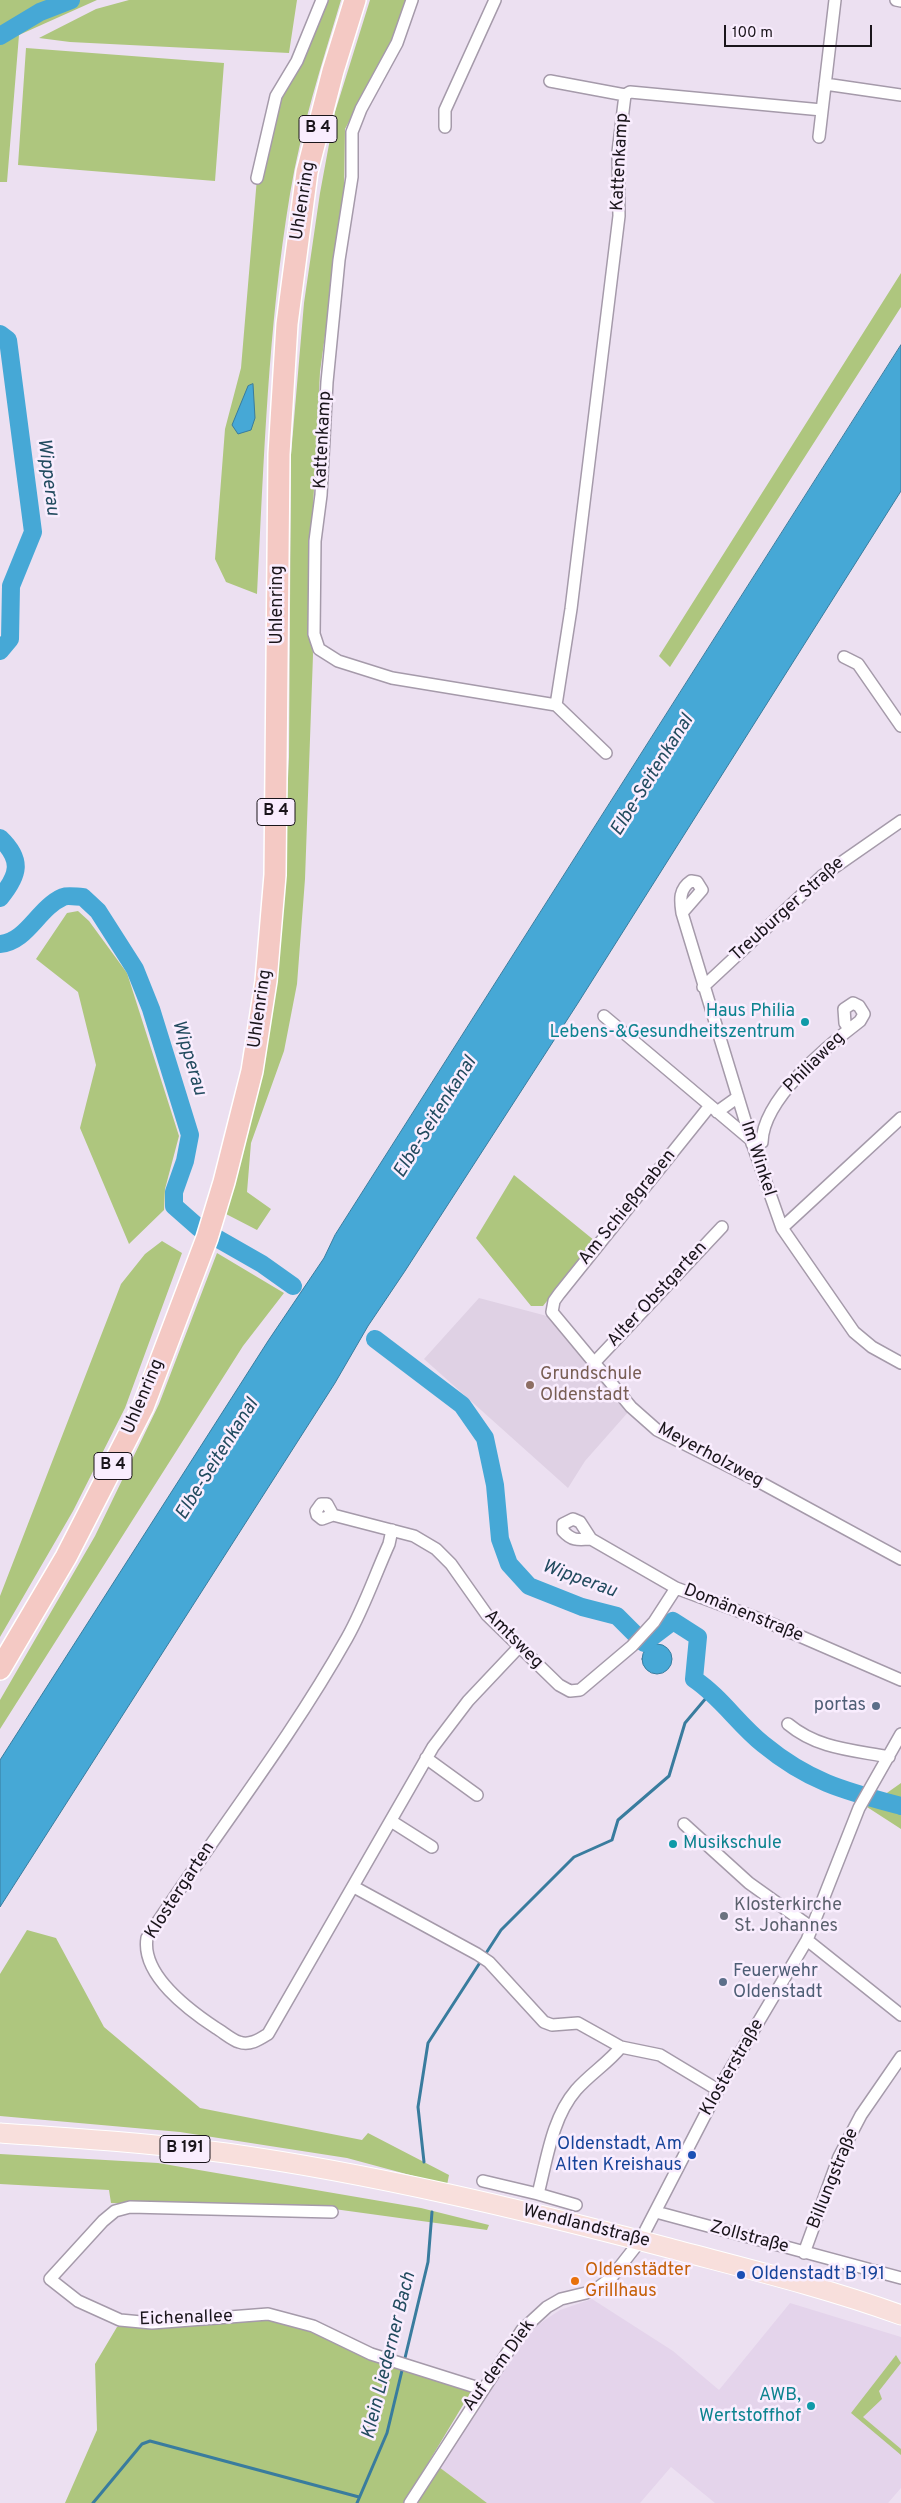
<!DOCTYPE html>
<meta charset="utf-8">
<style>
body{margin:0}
#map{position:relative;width:901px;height:2503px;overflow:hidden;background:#ece0f1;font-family:Overpass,sans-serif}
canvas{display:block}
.scale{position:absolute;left:724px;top:25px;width:148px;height:22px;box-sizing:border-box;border:2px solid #1a151b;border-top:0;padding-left:6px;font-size:15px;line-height:18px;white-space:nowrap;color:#1a151b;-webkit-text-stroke:4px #f9edfe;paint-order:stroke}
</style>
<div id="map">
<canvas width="901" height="2503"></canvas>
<div class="scale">100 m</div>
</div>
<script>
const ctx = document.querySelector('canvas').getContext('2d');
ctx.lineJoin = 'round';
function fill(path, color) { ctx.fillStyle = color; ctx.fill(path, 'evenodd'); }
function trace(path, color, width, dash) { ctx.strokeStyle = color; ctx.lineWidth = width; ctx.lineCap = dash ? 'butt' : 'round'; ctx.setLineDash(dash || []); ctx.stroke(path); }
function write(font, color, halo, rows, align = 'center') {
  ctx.font = font + ' Overpass,sans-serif'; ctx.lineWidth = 5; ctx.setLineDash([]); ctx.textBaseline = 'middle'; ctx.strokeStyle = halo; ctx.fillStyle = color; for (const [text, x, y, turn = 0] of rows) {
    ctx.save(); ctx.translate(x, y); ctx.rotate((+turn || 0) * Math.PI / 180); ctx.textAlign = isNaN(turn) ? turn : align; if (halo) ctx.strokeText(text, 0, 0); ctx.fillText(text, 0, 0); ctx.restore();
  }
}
const built = new Path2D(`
 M592 2299 673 2351 719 2390 790 2303 901 2337V2488L888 2503H715L671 2467 640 2503H487L439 2467 492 2385 533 2328 560 2310Z`);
const education = new Path2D(`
 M479 1298 547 1316 630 1410 585 1461 568 1488 424 1359Z`);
const green = new Path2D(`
 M0 0H97L19 35 7 182H0Z
 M129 0H297L289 53 70 42 39 38 96 9Z
 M318 0H341C322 64 301 128 290 194 268 326 264 460 257 594L226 582 215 559 225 429 241 368 257 178 262 148Z
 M370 0H408L399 28 345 129 344 195 320 372 310 566 313 655 305 879 297 984 284 1051 251 1143 247 1192 271 1209 257 1230 226 1214 247 1132 281 929 289 757 291 455 304 303 320 193 335 112Z
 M26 48 224 63 215 181 18 165Z
 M901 273V307L670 667 659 656Z
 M78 911 89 921 127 973 179 1136 165 1189 164 1210 129 1244 80 1128 96 1065 78 992 36 959 67 913Z
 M514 1175 595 1241 543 1306H531L476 1238Z
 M162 1241 182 1253 125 1408 73 1511 0 1637V1596L121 1284 145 1254Z
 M217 1253 284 1293 243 1346 0 1729V1700L95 1536 159 1404Z
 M901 1783V1829L867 1807Z
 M27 1930 56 1938 104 2027 200 2108 362 2140 368 2133 449 2175 447 2185 347 2158 180 2132 0 2116V1974Z
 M0 2154 158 2163 421 2208 489 2225 487 2230 334 2209 111 2203 109 2190 0 2184Z
 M268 2319 313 2330 472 2390 404 2503H65L97 2430 95 2364 117 2327H152Z
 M896 2355 901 2363 879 2391 882 2399 863 2417 901 2449V2455L851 2413Z
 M439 2467 487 2503H416Z`);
const water = new Path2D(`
 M901 345V491L578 1003 405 1271 368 1326 335 1383 0 1907V1760L268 1341 324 1258 335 1235Z
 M253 384 255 418 251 430 238 434 232 425 248 386Z
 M642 1659a15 15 0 1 1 30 0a15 15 0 1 1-30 0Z`);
const stream = new Path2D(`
 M424 2162 418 2107 428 2043 501 1930 574 1857 612 1840 618 1820 669 1776 685 1723 712 1691
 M93 2503 142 2444 150 2441 359 2497
 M357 2503 387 2433 428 2262 432 2212`);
const river = new Path2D(`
 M0 36 40 12 71 0
 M0 334 8 340 33 532 11 586 10 639 0 651
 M0 838C23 860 19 875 0 898
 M0 944C27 942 38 908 63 897 68 895 77 897 83 897L98 911 135 969 151 1009 190 1135 185 1161 174 1192V1206L199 1228 262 1264 293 1286
 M375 1339 462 1405 485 1438 495 1485 500 1539 509 1564 529 1586 582 1607 617 1616 644 1643 673 1621 698 1637 694 1679C721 1697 738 1724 763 1744 809 1782 845 1791 901 1806`);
const street = new Path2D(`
 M412 0 397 43 361 109 352 132V177L339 260 327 382 321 495 315 541 314 634 319 649 338 661 392 678 556 705 606 753
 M896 0 901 1
 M550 81 625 95
 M825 84 901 95
 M445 127V110L495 0
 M819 137 835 0
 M257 178 276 96 297 61 322 0
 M844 657 858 664 901 726
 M556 705 571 609 619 216 618 152 625 95 630 92 822 110
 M682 913 702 890 697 882 691 881C679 889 680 900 682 913L751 1140 782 1228 854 1332 872 1347 901 1363
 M703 987 822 876 901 821
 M604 1016 751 1140
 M709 1107 559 1294 554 1301 552 1312 631 1407 657 1430 754 1479 901 1559
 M717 1112 738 1097
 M752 1144 762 1142C763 1099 827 1046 860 1021L864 1014 859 1006 853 1003 844 1009 845 1023 849 1029
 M782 1228 901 1118
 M593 1364 722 1227
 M333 1515 327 1504H321L316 1511 317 1515 322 1519 333 1515 414 1536 436 1549 451 1564 487 1615 559 1685 570 1691 580 1690 632 1646 654 1622 676 1588
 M392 1530 389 1544C375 1575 364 1608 347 1638 288 1743 213 1837 147 1938 141 1975 189 2010 216 2028 223 2032 232 2040 239 2042 250 2046 260 2039 268 2034L433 1747 468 1701 519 1647
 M591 1539C578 1540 572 1541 563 1531V1524L573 1519 580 1522 591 1539 676 1588 765 1621 901 1680
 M788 1724C818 1749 853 1750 889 1757
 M426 1758 477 1795
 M391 1821 432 1847
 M684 1824 749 1883 812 1928
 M354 1887 477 1954 489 1962 544 2022 552 2025 578 2023 621 2047
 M807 1940 901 2015
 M483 2181 538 2194C547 2159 552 2118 576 2090 590 2074 608 2063 621 2047L660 2055 718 2090
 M538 2194 576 2205
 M332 2212 130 2207 115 2211 103 2221 50 2279 78 2301 120 2320 152 2323 268 2314 313 2326 371 2354 482 2389
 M656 2212 901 2278
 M804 2253 839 2157 861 2115 901 2057
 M410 2503 522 2330 547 2307 561 2299 586 2293 599 2287 611 2278 640 2241 718 2090 807 1940 859 1808 901 1734`);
const primary = new Path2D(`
 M0 2133C75 2138 151 2143 226 2153 374 2174 521 2209 665 2247 744 2268 824 2287 901 2315`);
const highway = new Path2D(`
 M0 1669 66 1557 143 1407 207 1238 224 1182 252 1071 266 981 275 875 279 454 287 324 307 172 333 71 355 0`);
const markers = [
 [805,1022,5,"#0f9aa8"],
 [530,1385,5,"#8d6e63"],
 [876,1706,5,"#5c6f8a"],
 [673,1844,5,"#0f9aa8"],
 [724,1916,5,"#6b7280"],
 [723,1982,5,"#5c6f8a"],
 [692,2155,5,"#1a4fb4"],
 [741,2275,5,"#1a4fb4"],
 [575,2281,5,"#e8710a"],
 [811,2406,5,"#0f9aa8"]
];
const shields = [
 [318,129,38],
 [276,812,38],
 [113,1466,38],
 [185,2149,50]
];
const shieldNames = [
 ["B 4",318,129],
 ["B 4",276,812],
 ["B 4",113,1466],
 ["B 191",185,2149]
];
const streetNames = [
 ["Kattenkamp",621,162,-87],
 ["Uhlenring",304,201,-81],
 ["Kattenkamp",324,440,-87],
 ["Uhlenring",278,605,-90],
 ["Treuburger Straße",788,910,-42],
 ["Uhlenring",261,1009,-82],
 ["Philiaweg",815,1063,-45],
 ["Im Winkel",757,1159,72],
 ["Am Schießgraben",628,1208,-51],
 ["Alter Obstgarten",658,1295,-47],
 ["Uhlenring",144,1397,-67],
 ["Meyerholzweg",710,1456,28],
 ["Domänenstraße",743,1614,22],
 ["Amtsweg",513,1640,45],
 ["Klostergarten",181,1891,-57],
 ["Klosterstraße",733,2068,-60],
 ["Billungstraße",834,2179,-68],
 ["Wendlandstraße",586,2227,14],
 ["Zollstraße",749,2238,15],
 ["Eichenallee",186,2319,-2],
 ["Auf dem Diek",500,2366,-54]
];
const cultureNames = [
 ["Haus Philia",795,1012],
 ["Lebens-&Gesundheitszentrum",795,1033],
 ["Musikschule",683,1844,"left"],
 ["AWB,",801,2396],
 ["Wertstoffhof",801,2417]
];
const educationNames = [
 ["Grundschule",540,1375],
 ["Oldenstadt",540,1396]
];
const serviceNames = [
 ["portas",866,1706],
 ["Feuerwehr",733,1972,"left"],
 ["Oldenstadt",733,1993,"left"]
];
const worshipNames = [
 ["Klosterkirche",734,1906],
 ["St. Johannes",734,1927]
];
const transitNames = [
 ["Oldenstadt, Am",682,2145],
 ["Alten Kreishaus",682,2166],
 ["Oldenstadt B 191",751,2275,"left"]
];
const foodNames = [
 ["Oldenstädter",585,2271],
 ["Grillhaus",585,2292]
];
const waterNames = [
 ["Wipperau",47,477,83],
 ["Elbe-Seitenkanal",653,776,-58],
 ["Wipperau",188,1058,73],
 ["Elbe-Seitenkanal",436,1118,-58],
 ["Elbe-Seitenkanal",218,1460,-58],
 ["Wipperau",579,1580,20],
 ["Klein Liederner Bach",390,2356,-76]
];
fill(built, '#e4d4eb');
fill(education, '#dfd1e4');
fill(green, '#aec67e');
fill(water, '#46a8d6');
trace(water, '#397c9e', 1);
trace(stream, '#397c9e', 3);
trace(river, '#46a8d6', 18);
trace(street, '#a59aaa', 14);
trace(primary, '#fff', 21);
trace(highway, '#fff', 24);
trace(street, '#fff', 11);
trace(primary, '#f8dfdc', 19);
trace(highway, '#f4c9c4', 21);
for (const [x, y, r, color] of markers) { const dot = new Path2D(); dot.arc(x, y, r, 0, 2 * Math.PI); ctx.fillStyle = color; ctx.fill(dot); trace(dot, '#f9edfe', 2); }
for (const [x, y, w] of shields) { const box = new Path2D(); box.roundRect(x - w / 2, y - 13.5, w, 27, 4); ctx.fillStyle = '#f9edfe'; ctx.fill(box); trace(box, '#1a151b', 1); }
write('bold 16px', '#1a151b', null, shieldNames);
write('18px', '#1a151b', '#f9edfe', streetNames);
write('18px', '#0d838f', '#f9edfe', cultureNames, 'right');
write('18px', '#785e54', '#f9edfe', educationNames, 'left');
write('18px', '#4e5e75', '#f9edfe', serviceNames, 'right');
write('18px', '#5b616d', '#f9edfe', worshipNames, 'left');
write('18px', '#164399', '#f9edfe', transitNames, 'right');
write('18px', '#c56008', '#f9edfe', foodNames, 'left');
write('italic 19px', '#224b5f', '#f9edfe', waterNames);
</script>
